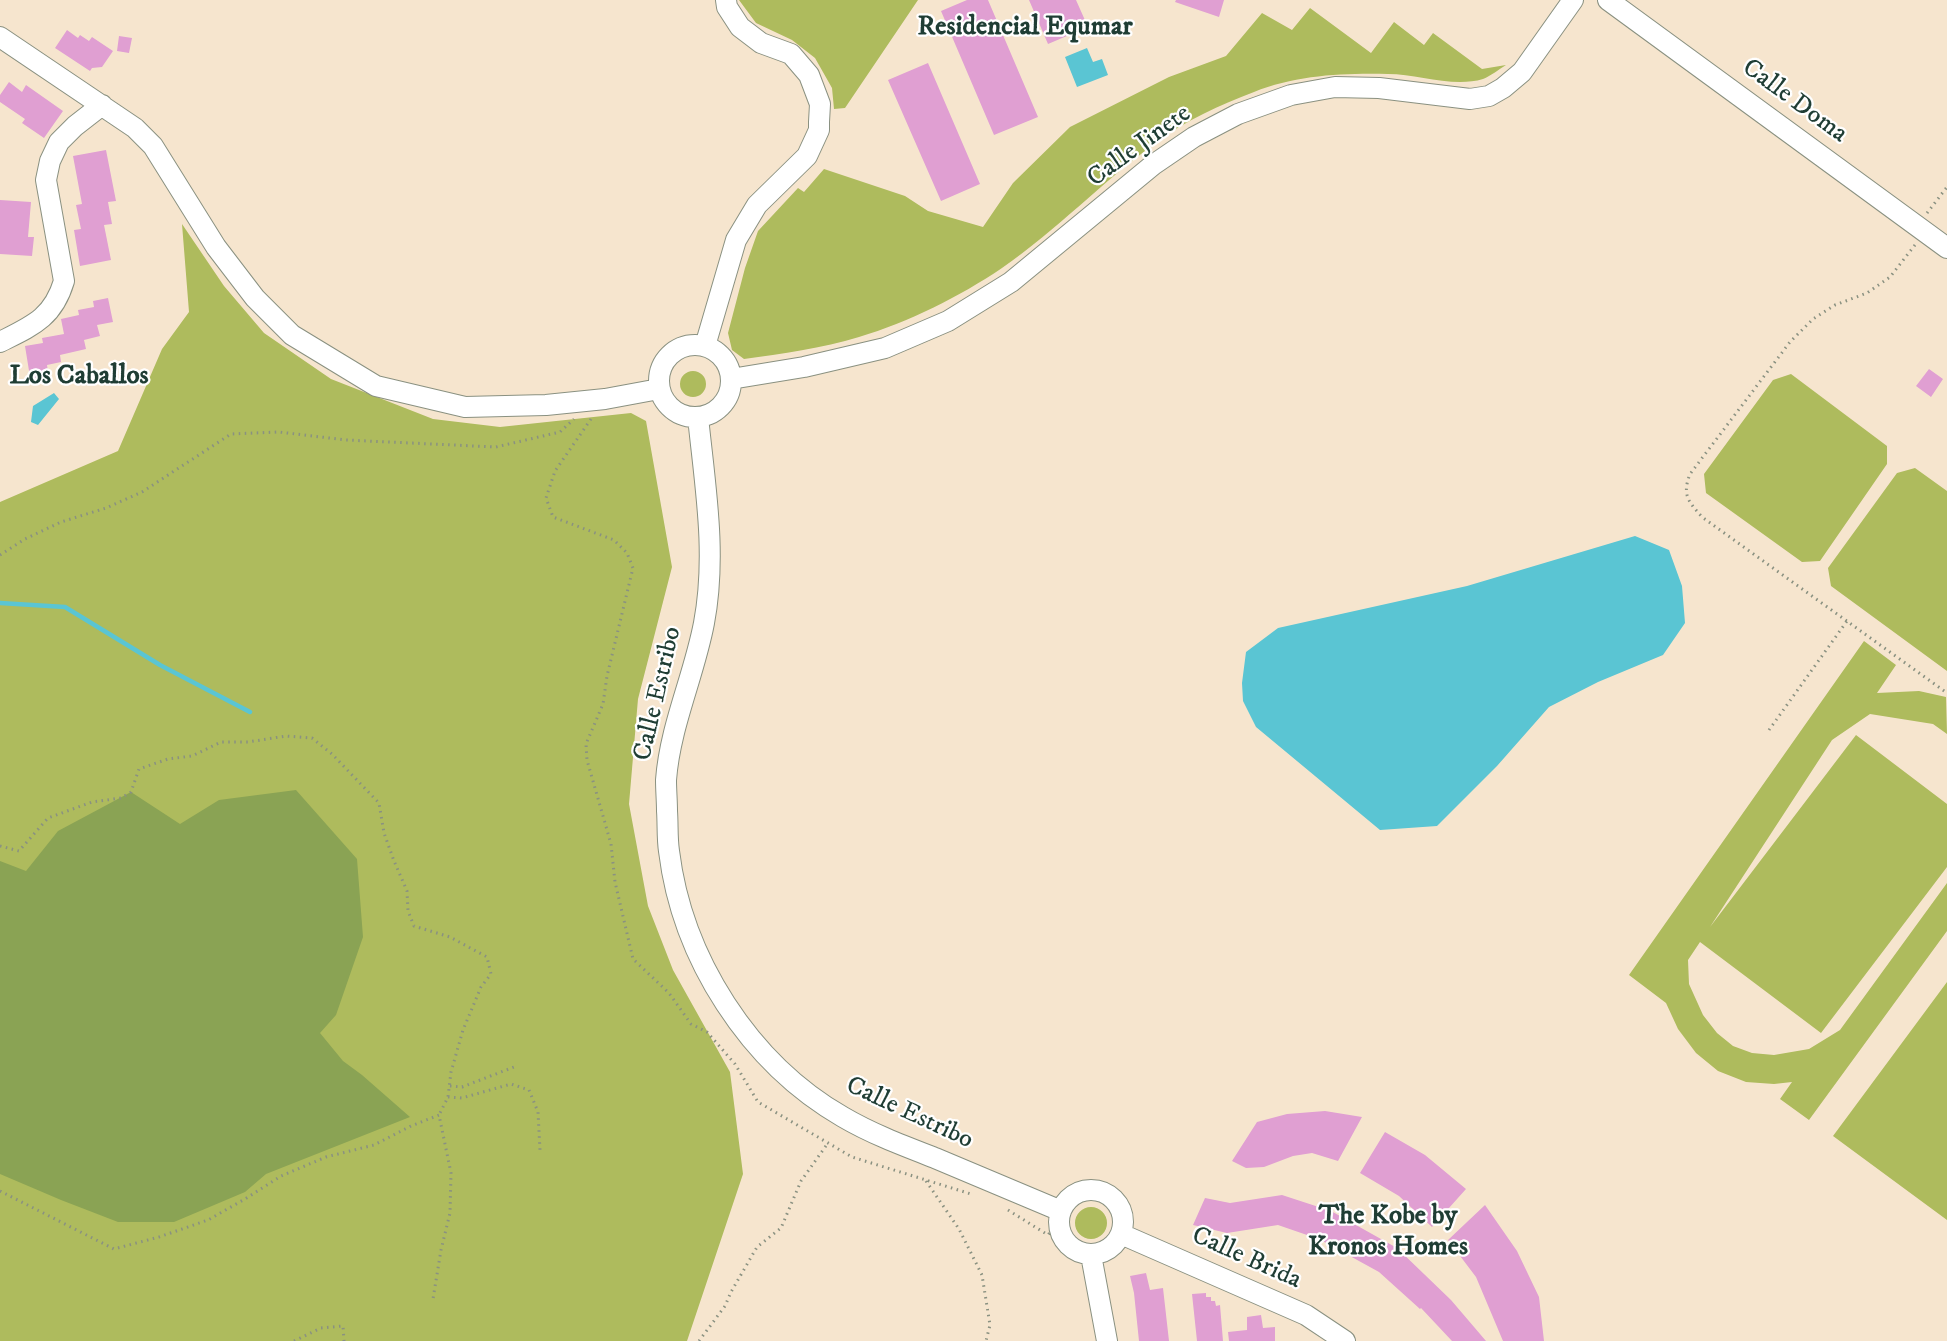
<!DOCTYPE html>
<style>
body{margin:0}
canvas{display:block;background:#f6e5ce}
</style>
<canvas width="1947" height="1341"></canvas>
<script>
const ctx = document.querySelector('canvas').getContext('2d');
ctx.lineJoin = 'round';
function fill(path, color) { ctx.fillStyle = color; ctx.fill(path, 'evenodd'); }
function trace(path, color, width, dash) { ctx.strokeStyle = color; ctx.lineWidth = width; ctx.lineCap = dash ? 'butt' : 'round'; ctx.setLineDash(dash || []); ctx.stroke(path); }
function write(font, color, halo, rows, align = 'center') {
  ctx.font = font + ' "IM FELL DW Pica",serif'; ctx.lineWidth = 4.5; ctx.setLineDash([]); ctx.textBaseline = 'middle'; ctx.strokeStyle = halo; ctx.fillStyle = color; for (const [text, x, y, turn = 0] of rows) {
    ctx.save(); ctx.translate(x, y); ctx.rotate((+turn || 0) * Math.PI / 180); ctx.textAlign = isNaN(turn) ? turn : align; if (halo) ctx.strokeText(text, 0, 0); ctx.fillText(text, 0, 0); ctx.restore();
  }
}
const green = new Path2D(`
 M739 0H918L845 108 834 109 832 88 815 58 792 40 756 23Z
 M1310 8 1371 53 1394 22 1424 45 1433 33 1482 69 1506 65C1499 69 1491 76 1483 79 1453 88 1418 74 1388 74 1343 73 1296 75 1254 92 1220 105 1186 120 1157 142 1103 181 1057 230 1002 268 959 297 909 322 859 337 822 348 782 354 744 359L732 350 728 333 745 268 758 231 798 188 804 192 824 169 905 196 928 211 983 227 1013 183 1070 127 1169 77 1226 56 1262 13 1292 30Z
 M182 224 224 286 264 333 331 379 433 419 500 427 631 413 646 421 672 567 638 699 629 804 648 906 673 970 730 1072 743 1174 687 1341H0V502L118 451 162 349 189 312Z
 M680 384a13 13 0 1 1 26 0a13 13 0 1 1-26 0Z
 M1791 374 1887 446V464L1820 561 1802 562 1706 493 1704 474 1773 380Z
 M1915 468 1947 491V671L1831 586 1828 568 1897 473Z
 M1864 641 1896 665 1877 693 1919 691 1946 697 1947 734 1933 724 1870 714 1832 740 1710 927 1856 735 1947 804V867L1821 1033 1700 942 1688 960 1689 984 1703 1015 1717 1033 1733 1046 1752 1053 1774 1055 1809 1049 1840 1030 1947 883V931L1809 1120 1780 1099 1792 1082 1774 1084 1746 1082 1718 1071 1696 1053 1678 1029 1666 1003 1629 975Z
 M1947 982V1220L1833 1136Z
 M1075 1223a16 16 0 1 1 32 0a16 16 0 1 1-32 0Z`);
const forest = new Path2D(`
 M296 790 357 859 363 937 336 1015 320 1033 343 1061 362 1075 410 1117 266 1174 245 1192 174 1222H118L61 1200 0 1174V861L26 871 58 831 131 792 180 824 219 800Z`);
const water = new Path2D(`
 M1087 48 1093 62 1102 59 1108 75 1077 87 1065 57Z
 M54 393 59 399 38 425 31 422 33 406Z
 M1635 536 1669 550 1682 586 1685 623 1663 655 1598 682 1549 707 1497 766 1437 826 1380 830 1256 727 1243 701 1242 683 1246 652 1278 628 1467 586Z`);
const stream = new Path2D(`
 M0 603 65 607 160 665 250 712`);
const building = new Path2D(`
 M967 0H988L1038 117 994 135 941 11Z
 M1029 0H1076L1088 27 1048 44Z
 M1176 0H1224L1219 17 1175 2Z
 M67 30 78 38 80 35 89 41 92 37 113 51 102 67 92 68 90 71 55 48Z
 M119 36 132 38 129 53 117 51Z
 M928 63 980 184 941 201 888 80Z
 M9 82 22 92 26 85 63 111 44 138 22 123 25 119 0 102V95Z
 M106 150 116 201 108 202 112 224 104 225 111 260 80 266 74 230 81 229 76 205 82 204 73 156Z
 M0 200 31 202 28 237H34L32 256 0 254Z
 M108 298 113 322 97 325 100 336 84 340 86 349 60 355 61 362 47 365 49 379 31 383 25 346 43 343 42 338 64 334 61 319 79 315 78 310 94 307 93 301Z
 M1929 369 1943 379 1931 397 1916 386Z
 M1325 1111 1362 1117 1338 1161 1312 1153 1293 1156 1264 1167 1246 1168 1232 1161 1257 1122 1287 1114Z
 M1385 1132 1425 1155 1466 1189 1432 1227 1399 1196 1360 1173Z
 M1282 1195 1331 1211 1397 1248 1451 1300 1486 1341H1452L1421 1308 1420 1309 1379 1272 1308 1233 1307 1235 1278 1225 1227 1233 1193 1225 1205 1198 1230 1203Z
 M1485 1205 1517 1251 1539 1297 1544 1341H1503L1476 1277 1448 1240Z
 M1146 1273 1150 1290 1163 1288 1169 1341H1139L1134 1293 1130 1276Z
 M1206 1293V1297H1211V1301H1215L1216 1306 1220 1305 1223 1341H1197L1192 1294Z
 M1261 1315 1263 1328 1275 1327V1341H1229L1228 1332 1247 1330V1317Z`);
const path = new Path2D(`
 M1927 213 1947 187
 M1915 245 1890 277 1867 293 1835 305 1813 319 1790 342 1690 474C1682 495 1688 501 1702 517L1947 693
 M591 419 555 471 546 498 553 517 614 540 627 553 633 568 607 676 603 704 586 744 587 760 611 844 615 882 633 959 669 993 691 1024 707 1032 735 1064 758 1102 852 1157 971 1194
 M0 555 25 539 61 522 106 508 142 492 231 434 279 432 346 440 496 447 560 432 574 419
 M1769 730 1847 621
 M0 846 19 851 48 818 92 802 121 798 131 792 139 769 168 759 192 756 221 742H248L286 736 312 738 332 754 379 803 384 833 394 861 407 891 408 911 414 926 450 937 487 957 491 974 481 987 463 1030 451 1072 448 1097 439 1115
 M450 1086 462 1087 514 1067
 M448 1097 462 1098 511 1084 529 1090 538 1112 540 1150
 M926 1181 959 1229 982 1275 990 1325 986 1341
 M0 1191 114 1249 159 1237 208 1220 245 1199 281 1176 326 1157 374 1145 411 1126 439 1115 451 1173 450 1213 441 1250 433 1299
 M1008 1210 1048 1235 1054 1227
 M294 1341 321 1328 343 1326 344 1341
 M699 1341 725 1306 731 1292 757 1247 781 1228 801 1181 828 1143`);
const street = new Path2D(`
 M1608 0 1947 248
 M0 37 135 128 153 146 216 247 255 298 292 335 376 386 465 407 546 405 605 399 659 389
 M0 342C32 326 53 318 64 281L46 180 50 161 59 142 75 126 102 105
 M659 381a36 36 0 1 1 72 0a36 36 0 1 1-72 0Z
 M705 346 736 240 757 205 807 156 819 130V122L820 104 809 75 791 54 761 43 740 27 727 7 726 0
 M731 379 804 367 885 348 948 321 1011 282 1153 165 1194 137 1238 114 1291 95 1335 87 1379 88 1470 99 1489 96 1503 88 1522 72 1573 0
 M698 417C705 486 717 554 704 623 694 676 670 726 666 780 666 790 667 801 667 811 668 824 667 838 669 851 682 958 749 1063 843 1117 872 1134 904 1146 935 1158 977 1176 1019 1193 1061 1211
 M1059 1222a32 32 0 1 1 64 0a32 32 0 1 1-64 0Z
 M1121 1234 1306 1315 1345 1341
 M1091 1255 1107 1341`);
const streetNames = [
 ["Calle Doma",1794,102,36],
 ["Calle Jinete",1140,147,-36],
 ["Calle Estribo",659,694,-77],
 ["Calle Estribo",909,1114,25],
 ["Calle Brida",1246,1259,24]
];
const neighbourhoodNames = [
 ["Residencial Equmar",1025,28],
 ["Los Caballos",79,377],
 ["The Kobe by",1388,1217],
 ["Kronos Homes",1388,1248]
];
fill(green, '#aebb5d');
fill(forest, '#8aa354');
fill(water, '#5ac5d3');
trace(stream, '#5ac5d3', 4.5);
fill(building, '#e09fd2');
trace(street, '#8a9181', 22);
trace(path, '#8a9181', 3, [1.5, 4.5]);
trace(street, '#fff', 20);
write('26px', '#1f3d34', '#fff', streetNames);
write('bold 27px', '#1f3d34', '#fff', neighbourhoodNames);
</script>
